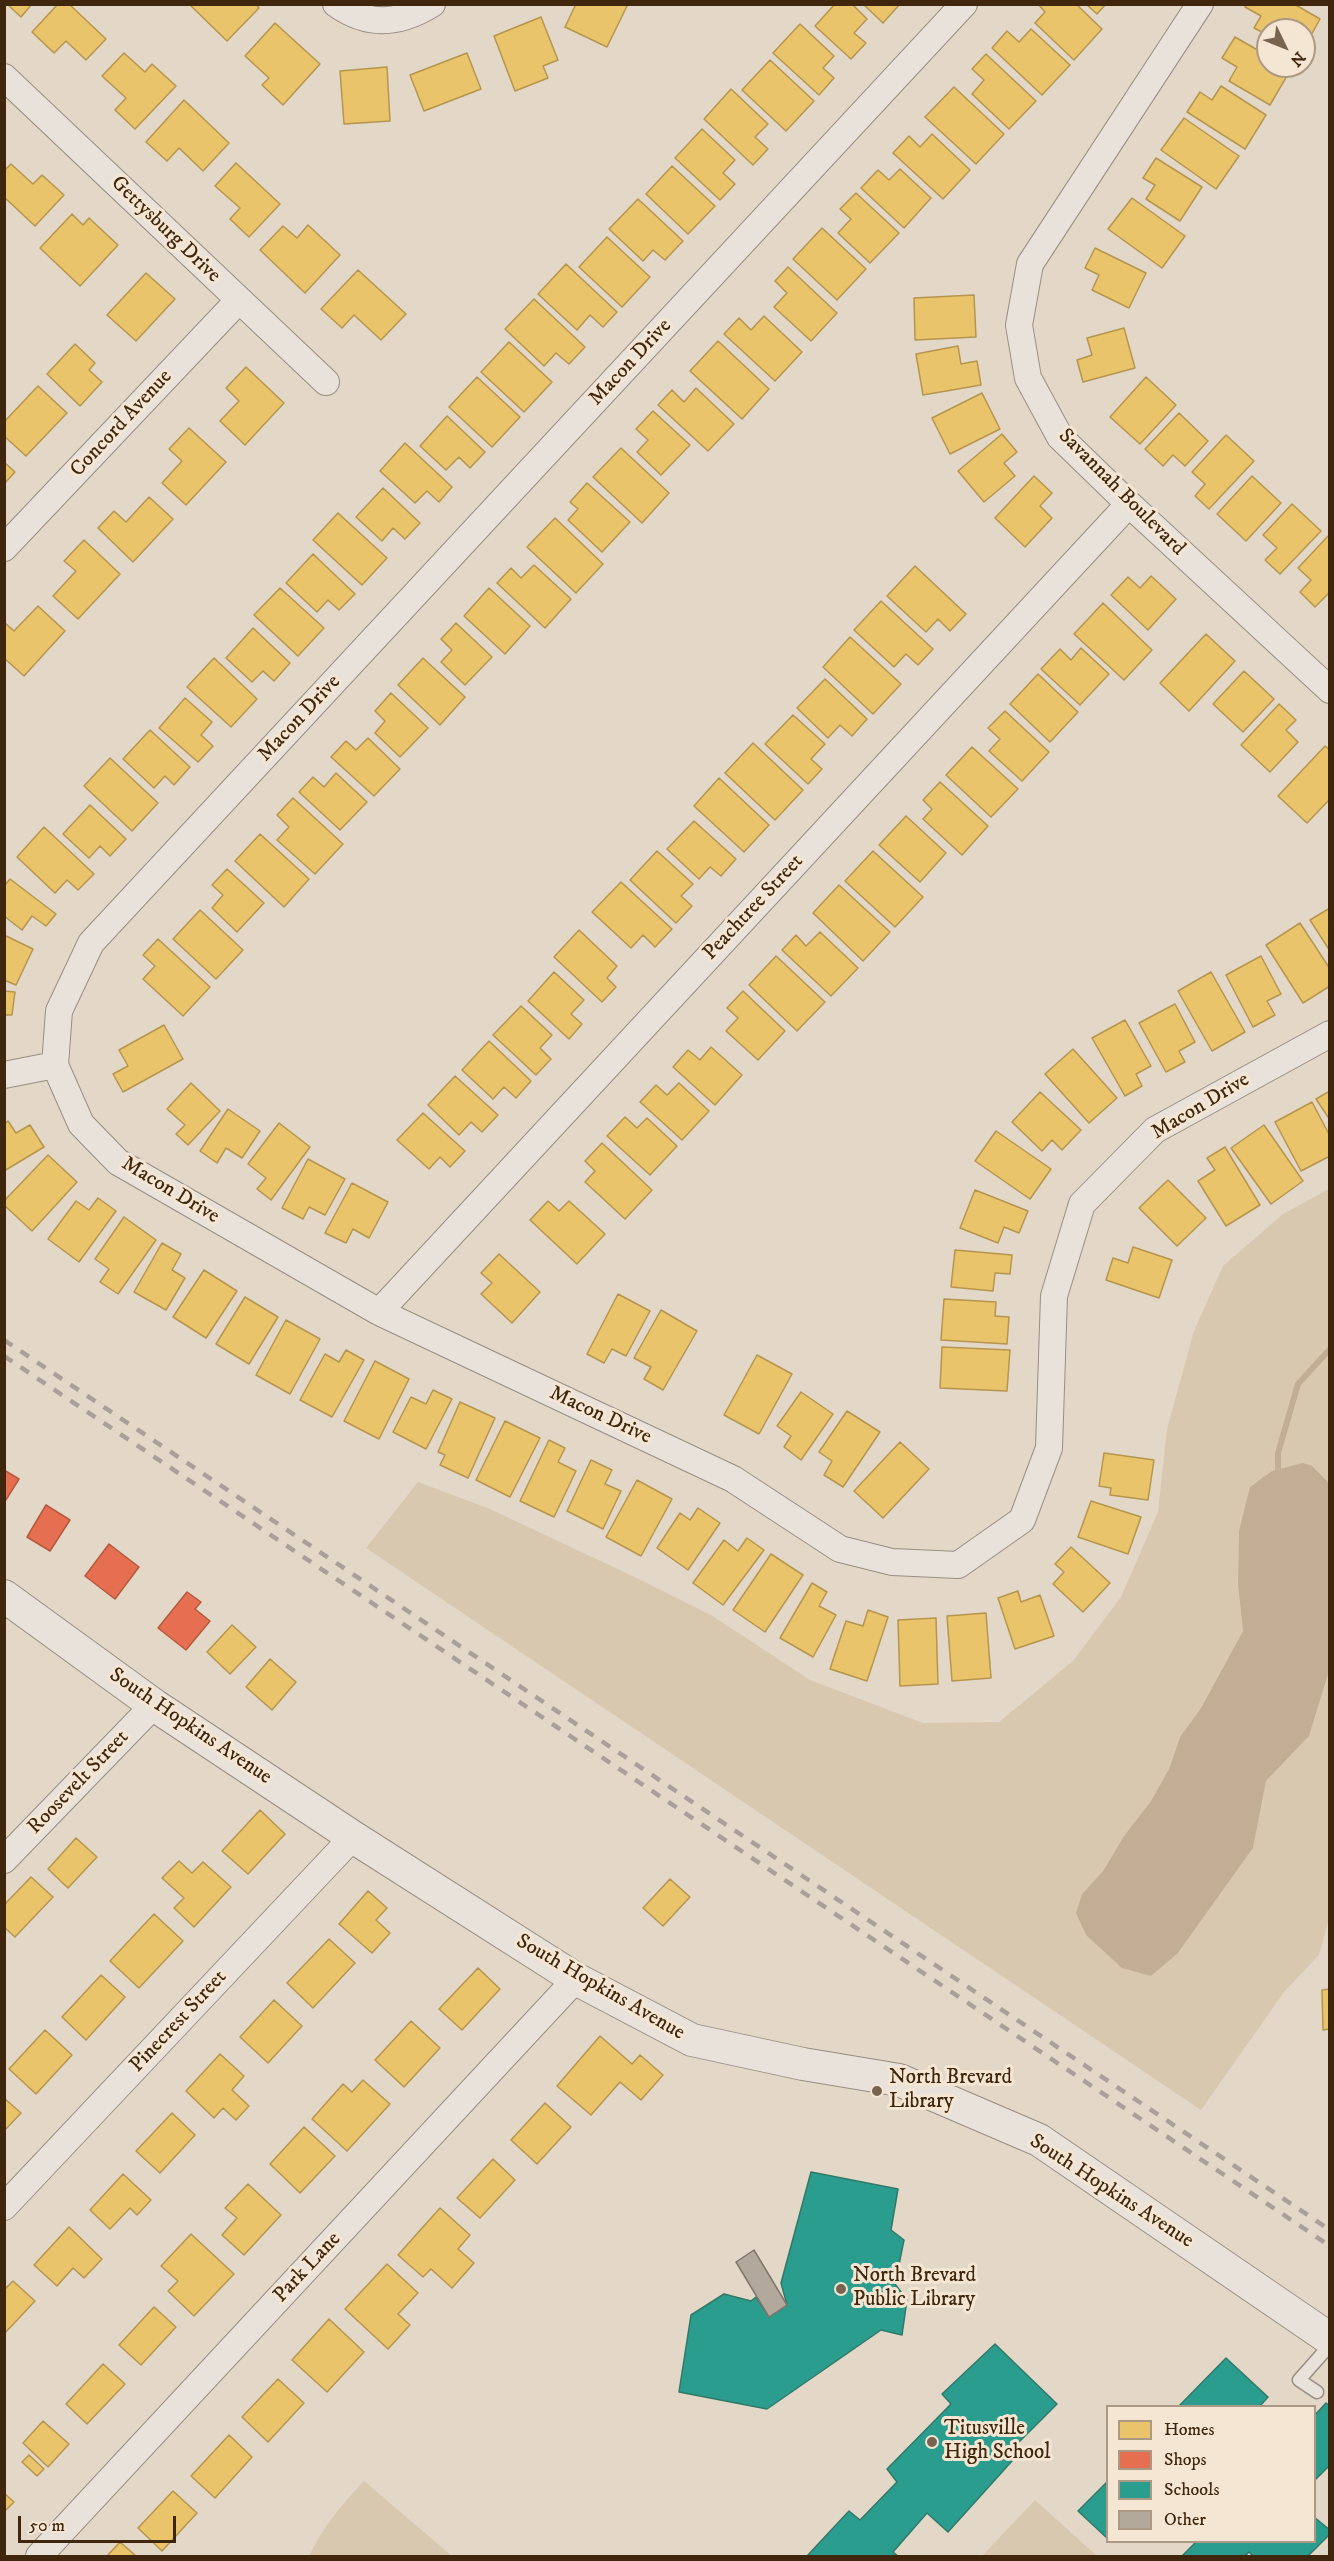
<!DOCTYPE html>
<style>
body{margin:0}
#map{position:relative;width:1334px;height:2561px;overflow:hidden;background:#e3d7c7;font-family:"IM FELL DW Pica",serif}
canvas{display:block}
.frame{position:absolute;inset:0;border:6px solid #3f260d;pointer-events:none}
.legend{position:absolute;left:1106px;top:2405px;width:210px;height:138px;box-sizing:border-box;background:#f4e6d3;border:2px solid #ac9984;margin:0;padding:8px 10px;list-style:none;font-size:18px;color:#3f260d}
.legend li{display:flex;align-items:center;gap:12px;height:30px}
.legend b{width:30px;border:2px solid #ac9984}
.north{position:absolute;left:1256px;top:18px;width:60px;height:60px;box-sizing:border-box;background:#f4e6d3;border:2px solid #ac9984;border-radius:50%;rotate:133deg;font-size:16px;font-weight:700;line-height:24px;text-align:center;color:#3f260d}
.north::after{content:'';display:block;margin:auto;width:21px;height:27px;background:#78644e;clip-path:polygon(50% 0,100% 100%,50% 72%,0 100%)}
.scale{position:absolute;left:18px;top:2516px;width:158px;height:27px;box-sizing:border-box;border:3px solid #3f260d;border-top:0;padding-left:8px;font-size:18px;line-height:21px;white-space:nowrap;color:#3f260d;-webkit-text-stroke:4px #f4e6d3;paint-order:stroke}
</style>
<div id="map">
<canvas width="1334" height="2561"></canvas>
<div class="frame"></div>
<ul class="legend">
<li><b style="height:16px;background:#e9c46a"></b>Homes</li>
<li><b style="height:16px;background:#e76f51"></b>Shops</li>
<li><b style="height:16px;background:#2a9d8f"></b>Schools</li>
<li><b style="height:16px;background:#b2a89c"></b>Other</li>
</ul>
<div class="north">N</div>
<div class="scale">50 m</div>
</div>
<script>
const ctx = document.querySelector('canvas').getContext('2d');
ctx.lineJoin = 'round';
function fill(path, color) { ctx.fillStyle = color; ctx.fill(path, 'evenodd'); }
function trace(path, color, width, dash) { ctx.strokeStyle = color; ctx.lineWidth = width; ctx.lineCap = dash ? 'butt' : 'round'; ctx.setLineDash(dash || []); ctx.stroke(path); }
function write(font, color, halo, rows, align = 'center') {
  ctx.font = font + ' "IM FELL DW Pica",serif'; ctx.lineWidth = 6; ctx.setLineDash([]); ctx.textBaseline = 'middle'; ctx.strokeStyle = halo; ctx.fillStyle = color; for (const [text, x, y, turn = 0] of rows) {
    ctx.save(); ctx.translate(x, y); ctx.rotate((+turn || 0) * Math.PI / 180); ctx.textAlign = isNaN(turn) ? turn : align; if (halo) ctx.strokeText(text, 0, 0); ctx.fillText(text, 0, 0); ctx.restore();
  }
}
const green = new Path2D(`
 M1329 1189V1484L1328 1481 1239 1531 1238 1585 1243 1631 1201 1708 1180 1737 1169 1769 1151 1801 1124 1836 1103 1871 1082 1894 1151 1976 1178 1953 1253 1848 1266 1781 1309 1736 1329 1671 1330 1915 1319 1955 1284 1992 1201 2110 366 1548 418 1482 490 1509 645 1582 711 1615 810 1680 923 1723 999 1722 1073 1661 1121 1597 1158 1512 1167 1429 1194 1331 1223 1266 1283 1214Z
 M364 2481 452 2556H309C322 2528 343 2503 364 2481Z
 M1035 2500 1097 2556H982Z`);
const water = new Path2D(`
 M1303 1463 1312 1466 1330 1484 1329 1671 1309 1736 1266 1781 1253 1848 1178 1953 1151 1976 1122 1968 1086 1935 1076 1913 1082 1894 1103 1871 1124 1836 1151 1801 1169 1769 1180 1737 1201 1708 1243 1631 1238 1585 1239 1531 1250 1487 1272 1471Z`);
const homes = new Path2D(`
 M7 4H32L21 17Z
 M58 4H69L106 39 86 60 66 41 54 53 32 32Z
 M189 4H256L259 8 227 41Z
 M576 4H628L607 47 565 27Z
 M835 4H852L867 19 854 33 866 43 851 59 815 26Z
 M863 4H900L883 23Z
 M1038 4H1076L1102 29 1074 60 1035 23 1045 12Z
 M1086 4H1106L1097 14Z
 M1247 4H1294L1320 19 1304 48V30H1268V35L1254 28 1261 16 1245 7Z
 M541 17 558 60 543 66 548 78 515 91 494 36Z
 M275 23 320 64 283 105 262 85 269 78 245 56Z
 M800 24 834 56 823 68 834 78 819 95 773 53Z
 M1031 29 1070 65 1042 95 992 48 1007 31 1019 42Z
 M1235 37 1268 56V66H1285L1291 69 1270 105 1229 81 1237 67 1222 58Z
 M124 53 145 72 152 64 176 86 135 129 115 110 126 98 102 76Z
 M467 53 481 89 424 111 410 75Z
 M986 54 1036 101 1009 129 972 94 984 80 972 69Z
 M770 60 814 101 786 131 742 90Z
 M387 67 390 121 344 124 340 71Z
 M1221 86 1266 115 1245 149 1187 112 1200 92 1212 100Z
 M954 87 1004 134 976 164 925 117Z
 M731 89 768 124 755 137 768 149 753 165 704 119Z
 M184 100 229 143 203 171 179 148 167 161 146 142Z
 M1184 118 1239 156 1216 189 1161 150Z
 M702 129 735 160 723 173 735 184 720 200 675 158Z
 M932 134 970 170 943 199 893 153 909 136 920 147Z
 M1156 158 1202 187 1180 221 1146 199 1155 185 1143 178Z
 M236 163 280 204 249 237 230 219 240 208 215 186Z
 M11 164 33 184 42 175 64 195 35 226 4 197V171Z
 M672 166 715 206 688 234 646 194Z
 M900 169 931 198 904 228 861 188 878 170 889 180Z
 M856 193 899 233 870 263 838 233 851 219 840 209Z
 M1132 198 1185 236 1162 268 1108 229Z
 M638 199 683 241 665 260 653 250 643 261 609 229Z
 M72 214 83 225 89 218 118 245 80 286 40 248Z
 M308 225 340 255 305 293 260 250 283 226 297 238Z
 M822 228 866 269 837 300 793 259Z
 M607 237 650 277 622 307 579 267Z
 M1095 248 1146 273 1129 308 1092 290 1099 275 1085 268Z
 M566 264 617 312 603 327 590 315 577 330 538 294Z
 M788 267 837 313 811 341 774 307 787 293 775 281Z
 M358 270 406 314 381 340 354 315 342 328 321 309Z
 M146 273 175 299 136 341 107 315Z
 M974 295 976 337 915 340 914 298Z
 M534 299 585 347 569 364 556 353 544 366 505 329Z
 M764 316 802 352 775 381 724 334 739 318 751 330Z
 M1124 328 1135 368 1083 382 1077 360 1092 355 1087 338Z
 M718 341 769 389 742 419 690 371Z
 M509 342 552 382 524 412 481 372Z
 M75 344 95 363 89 370 102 382 80 406 47 374Z
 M958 346 961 364 977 361 981 385 923 395 916 354Z
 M246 367 284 403 245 445 220 421 239 401 226 388Z
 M477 377 520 417 492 447 449 407Z
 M1146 377 1176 405 1140 444 1110 417Z
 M38 386 67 413 26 456 4 436V422Z
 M696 388 734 424 708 451 658 405 672 390 684 402Z
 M982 393 1000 429 950 454 932 418Z
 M653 411 690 445 661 475 637 452 648 440 636 429Z
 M1179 413 1208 441 1185 466 1173 455 1163 466 1145 449Z
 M447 416 485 452 470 468 459 457 446 470 420 446Z
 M189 428 226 462 186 505 162 483 182 461 169 449Z
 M1002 434 1017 452 1004 463 1015 476 984 502 958 471Z
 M1226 435 1254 461 1209 509 1195 496 1205 484 1192 472Z
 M405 443 452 487 439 502 427 491 415 503 380 471Z
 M621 448 669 493 642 523 593 477Z
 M4 462 15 472 4 484Z
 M1034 476 1052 493 1040 506 1052 518 1025 547 995 518Z
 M1252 476 1281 503 1246 541 1217 514Z
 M587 483 630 522 602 552 568 520 578 509 570 502Z
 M383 488 420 523 405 539 393 528 382 541 356 517Z
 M149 497 173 519 133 562 98 528 114 511 126 522Z
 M1292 504 1321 531 1280 574 1265 560 1277 548 1263 535Z
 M338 513 387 558 362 585 313 540Z
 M555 518 603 564 576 593 527 547Z
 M1330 534V592L1315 607 1300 592 1311 580 1298 568Z
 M84 540 120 574 78 619 53 596 76 571 64 561Z
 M313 554 355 594 339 610 328 600 317 612 286 583Z
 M534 565 571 599 545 628 497 583 511 568 521 578Z
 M915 566 966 614 950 631 938 619 926 632 887 596Z
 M1151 576 1176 599 1148 630 1111 595 1128 577 1140 588Z
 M280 588 324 628 298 656 254 615Z
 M489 588 530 626 505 654 464 616Z
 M881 601 933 649 918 665 906 654 894 667 854 630Z
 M1103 603 1152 650 1124 680 1074 634Z
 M38 606 65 631 24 676 4 658V622L14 631Z
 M456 623 492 657 465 685 441 662 452 650 441 639Z
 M253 628 290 663 274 681 263 671 252 682 226 658Z
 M1206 634 1235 661 1189 711 1160 683Z
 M850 637 901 684 873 714 823 667Z
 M1081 648 1109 674 1080 705 1041 669 1060 649 1071 660Z
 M214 658 257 699 231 727 187 687Z
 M423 658 465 697 440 725 398 685Z
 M1244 671 1274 699 1243 732 1213 704Z
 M1038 674 1078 712 1050 742 1010 704Z
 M825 679 867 719 852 736 840 725 828 738 797 708Z
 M391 693 428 728 400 757 375 733 385 721 375 711Z
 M185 698 212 722 201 735 213 746 198 762 159 728Z
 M1279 704 1296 720 1286 730 1298 742 1270 772 1241 745Z
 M1005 711 1049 752 1022 781 989 751 1000 739 988 728Z
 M793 715 825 744 811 759 822 769 808 784 765 744Z
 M150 730 190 767 174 785 165 776 154 788 123 759Z
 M368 738 400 769 374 796 331 757 346 741 356 750Z
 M753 743 803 790 775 820 725 773Z
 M1325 746 1330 750V799L1307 823 1278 796Z
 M972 747 1018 789 991 817 946 775Z
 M110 758 158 803 132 831 84 786Z
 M336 773 367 802 340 830 299 792 313 777 324 787Z
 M719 778 769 825 744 852 694 806Z
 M940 782 988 826 962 855 923 819 932 809 923 800Z
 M293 798 343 844 315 874 277 840 289 827 277 815Z
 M90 805 126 839 110 856 100 846 89 858 63 834Z
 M906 816 946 853 920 882 879 845Z
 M694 821 736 859 721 876 710 867 699 879 667 849Z
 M44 827 94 874 78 890 67 880 55 893 17 857Z
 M260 834 309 879 284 907 235 861Z
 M657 851 693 884 681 896 692 906 676 923 630 880Z
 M873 851 923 897 895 927 845 881Z
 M227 869 264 903 237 932 212 908 223 895 212 885Z
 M10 879 56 914 46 926 32 916 22 930 4 916V886Z
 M621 882 672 929 655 947 643 935 631 948 592 912Z
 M839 885 890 932 863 961 813 913Z
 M1330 908V951L1310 920Z
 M200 910 243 950 216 979 173 939Z
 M1300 923 1330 969V986L1303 1003 1266 945Z
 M579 930 617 966 607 978 616 987 602 1002 554 957Z
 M820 932 858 968 831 996 782 950 796 935 806 946Z
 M4 935 33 949 16 985 4 980Z
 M158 939 210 987 183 1016 143 979 155 966 143 955Z
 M776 956 825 1002 797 1031 749 985Z
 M1261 956 1281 994 1267 1001 1275 1015 1253 1027 1226 975Z
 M554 972 584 1000 571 1014 582 1024 569 1039 528 1001Z
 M1211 972 1245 1032 1212 1051 1178 991Z
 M4 991 15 992 12 1015H4Z
 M743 991 785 1031 758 1060 726 1031 738 1018 727 1008Z
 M1175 1004 1195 1042 1179 1051 1185 1062 1166 1072 1139 1023Z
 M521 1006 552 1035 540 1048 551 1059 536 1075 493 1035Z
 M1125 1020 1151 1066 1136 1074 1142 1086 1125 1096 1092 1038Z
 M164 1025 183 1059 123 1092 113 1074 128 1066 119 1050Z
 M489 1041 531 1081 516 1098 504 1087 493 1099 462 1070Z
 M711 1047 742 1075 715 1105 673 1067 688 1050 700 1060Z
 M1073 1049 1117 1098 1089 1123 1045 1074Z
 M455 1076 498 1115 482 1132 471 1122 459 1135 428 1105Z
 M191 1083 220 1111 188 1145 176 1134 185 1125 167 1109Z
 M679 1083 709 1111 682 1140 640 1102 656 1085 667 1095Z
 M1330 1091V1120L1316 1099Z
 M1040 1092 1081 1130 1062 1150 1052 1140 1042 1151 1012 1122Z
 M1312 1102 1330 1136V1156L1301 1171 1275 1122Z
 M228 1109 260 1131 242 1158 226 1148 217 1163 200 1151Z
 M423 1113 465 1151 450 1167 440 1157 429 1169 397 1140Z
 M625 1117 637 1128 647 1118 677 1146 650 1175 607 1136Z
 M8 1121 16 1133 30 1125 44 1147 4 1171V1124Z
 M279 1123 310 1147 271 1200 257 1189 266 1178 248 1164Z
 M1264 1125 1303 1181 1271 1204 1231 1148Z
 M996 1131 1051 1169 1030 1199 975 1161Z
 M602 1143 652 1190 625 1219 585 1182 595 1171 585 1161Z
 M1225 1147 1260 1205 1226 1226 1198 1181 1215 1170 1207 1158Z
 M48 1155 77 1182 32 1231 4 1205V1201Z
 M308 1159 345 1179 325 1215 309 1207 303 1219 282 1208Z
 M1168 1180 1206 1218 1177 1246 1139 1208Z
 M352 1183 388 1202 369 1238 353 1229 346 1243 325 1233Z
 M975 1190 1028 1211 1019 1233 1004 1227 998 1243 960 1228Z
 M98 1198 116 1211 79 1262 48 1239 76 1201 89 1210Z
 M548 1201 559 1211 569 1201 605 1234 577 1264 530 1220Z
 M124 1217 156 1240 118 1294 100 1282 109 1269 95 1259Z
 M162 1243 181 1254 172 1270 185 1278 166 1310 134 1292Z
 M1133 1247 1172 1260 1159 1298 1106 1280 1113 1258 1128 1263Z
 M955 1250 1012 1255 1010 1274 995 1273 993 1291 951 1287Z
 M499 1254 540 1292 512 1323 481 1294 492 1283 481 1273Z
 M204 1270 237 1291 206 1338 173 1317Z
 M618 1294 650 1311 626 1356 612 1349 604 1363 587 1354Z
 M245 1297 278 1317 249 1364 216 1344Z
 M944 1299 996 1302 995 1316 1009 1317 1007 1344 941 1340Z
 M661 1310 697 1331 663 1390 644 1379 651 1367 634 1358Z
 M286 1320 320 1339 290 1394 256 1375Z
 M942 1347 1010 1350 1007 1391 940 1388Z
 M346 1350 364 1360 332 1417 300 1400 325 1354 339 1362Z
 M757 1355 792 1374 759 1434 724 1415Z
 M375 1361 409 1379 379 1439 344 1421Z
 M433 1390 452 1399 426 1449 393 1432 411 1397 426 1404Z
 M801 1392 833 1414 801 1460 784 1447 791 1436 777 1426Z
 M460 1402 495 1418 468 1478 440 1465 445 1455 438 1452Z
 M847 1411 880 1432 843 1487 824 1475 832 1461 819 1452Z
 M505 1421 540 1438 510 1497 476 1480Z
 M549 1440 565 1448 558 1462 576 1471 554 1517 520 1501Z
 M900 1442 929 1469 883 1518 854 1491Z
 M1104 1453 1154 1460 1148 1500 1110 1495 1111 1488 1099 1486Z
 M591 1460 612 1470 605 1484 621 1491 603 1529 567 1511Z
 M637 1480 672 1499 641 1556 606 1537Z
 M1091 1501 1141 1517 1128 1554 1078 1537Z
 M698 1508 720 1523 688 1570 657 1548 680 1513 690 1520Z
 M747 1538 764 1550 723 1605 693 1583 724 1540 738 1551Z
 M1071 1547 1110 1583 1083 1612 1053 1584 1064 1572 1055 1564Z
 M771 1554 803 1575 765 1632 733 1610Z
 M812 1583 827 1592 819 1606 836 1615 813 1657 780 1638Z
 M1018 1591 1021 1602 1040 1595 1054 1636 1015 1649 998 1598Z
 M868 1610 888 1617 867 1681 830 1669 846 1621 863 1626Z
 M986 1613 991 1678 952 1681 947 1616Z
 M936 1618 938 1684 900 1686 898 1620Z
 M232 1625 256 1647 230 1674 207 1652Z
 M270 1659 296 1682 272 1710 246 1687Z
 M260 1810 285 1834 248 1874 222 1851Z
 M76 1838 97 1857 68 1888 48 1869Z
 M179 1861 192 1873 203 1862 231 1887 194 1927 174 1908 184 1898 162 1878Z
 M31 1877 53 1897 15 1937 4 1927V1905Z
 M670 1879 690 1897 663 1926 643 1908Z
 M368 1891 387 1908 376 1920 390 1933 372 1953 339 1924Z
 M154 1914 183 1941 139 1988 110 1961Z
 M329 1939 355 1963 313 2008 287 1983Z
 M478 1968 500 1989 462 2030 439 2009Z
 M101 1975 125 1997 86 2040 62 2017Z
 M1330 1989V2029L1323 2030 1322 1990Z
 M274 2000 302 2026 268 2063 240 2037Z
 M411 2021 440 2048 404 2087 375 2060Z
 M45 2030 72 2055 36 2094 9 2069Z
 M600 2036 632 2064 640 2055 663 2075 641 2100 620 2082 591 2115 557 2086Z
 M220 2054 244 2076 232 2090 249 2106 236 2120 223 2108 214 2118 186 2091Z
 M363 2080 390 2104 347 2151 312 2119 343 2084 352 2092Z
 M4 2098 21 2113 4 2131Z
 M545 2103 571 2127 537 2164 511 2140Z
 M172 2113 195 2135 160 2173 136 2151Z
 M304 2127 335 2156 300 2193 270 2164Z
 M493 2159 515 2180 480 2218 457 2198Z
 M123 2174 151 2200 137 2215 130 2208 110 2229 90 2210Z
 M248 2184 281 2215 244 2255 222 2235 237 2218 225 2208Z
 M440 2208 470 2235 458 2249 474 2263 452 2288 431 2269 423 2277 398 2255Z
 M69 2227 102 2259 84 2278 73 2268 57 2286 34 2265Z
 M191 2234 234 2274 194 2316 168 2291 178 2281 161 2266Z
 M387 2264 418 2293 398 2314 410 2325 388 2349 345 2309Z
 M13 2281 35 2301 4 2334V2290Z
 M154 2307 176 2327 141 2365 119 2345Z
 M329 2319 364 2352 327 2392 292 2360Z
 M103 2364 125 2384 87 2424 66 2404Z
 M278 2379 304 2403 268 2442 242 2417Z
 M43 2421 69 2444 48 2467 23 2443Z
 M229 2435 252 2457 215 2498 191 2476Z
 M29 2455 44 2469 37 2476 22 2462Z
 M173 2491 197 2513 162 2551 138 2528Z
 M4 2493 14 2502 4 2512Z
 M120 2542 136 2556H107Z`);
const shops = new Path2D(`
 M4 1470 19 1479 4 1503Z
 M46 1505 70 1520 50 1551 27 1537Z
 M109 1544 139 1567 115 1599 85 1576Z
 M187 1592 201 1602 195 1609 210 1621 186 1650 158 1628Z`);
const schools = new Path2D(`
 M811 2172 898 2189 891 2230 904 2240 895 2284 907 2300 902 2335 881 2330 767 2409 679 2392 691 2315 724 2294 751 2301 756 2297 769 2317 787 2305 781 2283Z
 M995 2344 1057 2404 1008 2453 1012 2461 948 2532 927 2513 893 2552 898 2556H807L849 2511 860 2520 897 2482 887 2469 951 2404 942 2394Z
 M1226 2358 1268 2397 1260 2406H1179Z
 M1326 2403 1330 2406V2465L1314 2481V2416Z
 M1108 2481V2539L1078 2511Z
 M1314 2517 1330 2530V2534L1308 2556H1253L1249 2552 1245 2556H1182L1196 2542H1314Z`);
const stream = new Path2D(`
 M1278 1478V1453L1298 1384 1330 1349`);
const building = new Path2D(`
 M754 2250 787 2305 769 2317 736 2262Z`);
const service = new Path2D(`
 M1317 2392 1299 2380 1330 2345`);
const minor = new Path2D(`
 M336 4C368 27 400 24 432 4
 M964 4 91 943 59 1011 55 1065 81 1124 118 1162 379 1312 733 1479 840 1549 892 1562 958 1565 1022 1520 1049 1448 1054 1296 1082 1204 1155 1130 1330 1034
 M1200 4 1030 264 1019 325 1028 378 1060 437 1129 504 1330 690
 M4 77 326 382
 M4 548 239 300
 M4 1075 55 1065
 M379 1312 1129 504
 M4 1860 154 1705
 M4 2207 353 1837
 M39 2556 576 1979`);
const tertiary = new Path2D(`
 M4 1596 154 1705 353 1837 576 1979 692 2040 803 2064 899 2080 1039 2140 1330 2339`);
const rail = new Path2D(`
 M4 1340 1330 2230
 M4 1356 1330 2246`);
const markers = [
 [877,2091,6,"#78644e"],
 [841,2289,6,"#78644e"],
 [932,2442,6,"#78644e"]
];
const streetNames = [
 ["Gettysburg Drive",165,230,44],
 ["Macon Drive",631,363,-47],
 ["Concord Avenue",122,424,-47],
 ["Savannah Boulevard",1121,493,45],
 ["Macon Drive",300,719,-47],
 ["Peachtree Street",754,908,-47],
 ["Macon Drive",1201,1107,-31],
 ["Macon Drive",170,1191,31],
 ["Macon Drive",600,1416,25],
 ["South Hopkins Avenue",190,1727,34],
 ["Roosevelt Street",79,1783,-46],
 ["South Hopkins Avenue",600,1988,30],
 ["Pinecrest Street",179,2022,-47],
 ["South Hopkins Avenue",1111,2192,33],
 ["Park Lane",308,2268,-47]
];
const poiNames = [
 ["North Brevard",889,2079],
 ["Library",889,2103],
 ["North Brevard",853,2277],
 ["Public Library",853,2301],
 ["Titusville",944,2430],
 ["High School",944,2454]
];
fill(green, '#d9c8b0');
fill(water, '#c1ae95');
fill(homes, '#e9c46a');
trace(homes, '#b6954e', 1.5);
fill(shops, '#e76f51');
trace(shops, '#b5593d', 1.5);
fill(schools, '#2a9d8f');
trace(schools, '#307968', 1.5);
trace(stream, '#c1ae95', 6);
fill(building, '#b2a89c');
trace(building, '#80766a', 1.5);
trace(service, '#988e82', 15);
trace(minor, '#988e82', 28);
trace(tertiary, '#988e82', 34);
trace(service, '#e8e2db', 12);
trace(minor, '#e8e2db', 26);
trace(tertiary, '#e8e2db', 32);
trace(rail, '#a9a199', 4.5, [10, 10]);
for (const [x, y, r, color] of markers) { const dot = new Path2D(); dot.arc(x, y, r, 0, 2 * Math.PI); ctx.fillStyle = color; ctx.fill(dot); trace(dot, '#f4e6d3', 2); }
write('21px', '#3f260d', '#f4e6d3', streetNames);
write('21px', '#3f260d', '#f4e6d3', poiNames, 'left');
</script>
